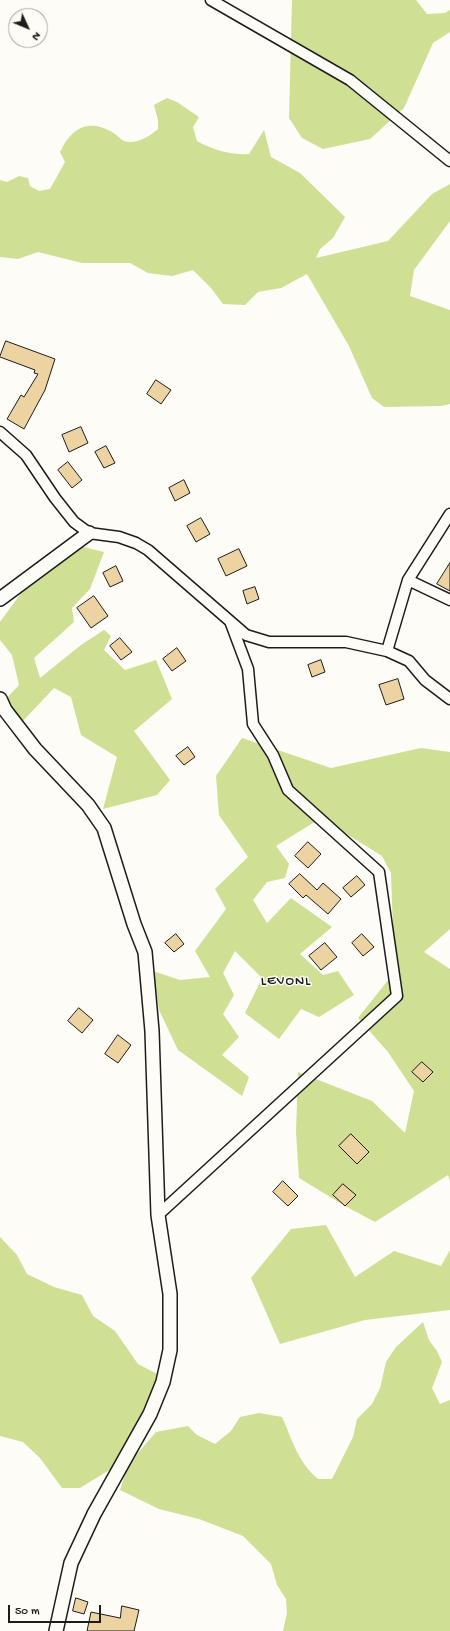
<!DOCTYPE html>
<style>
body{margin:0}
#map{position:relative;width:450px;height:1631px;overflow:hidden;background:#fdfcf7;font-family:"Gochi Hand",sans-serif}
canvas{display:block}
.north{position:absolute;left:8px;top:8px;width:40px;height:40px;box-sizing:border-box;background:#fdfcf7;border:1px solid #a3a29f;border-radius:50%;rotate:134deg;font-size:11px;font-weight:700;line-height:16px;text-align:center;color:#1c1c1c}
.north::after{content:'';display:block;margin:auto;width:14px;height:18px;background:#1c1c1c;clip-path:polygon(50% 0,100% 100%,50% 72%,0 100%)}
.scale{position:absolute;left:8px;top:1605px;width:93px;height:18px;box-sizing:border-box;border:2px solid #1c1c1c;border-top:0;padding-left:5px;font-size:12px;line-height:14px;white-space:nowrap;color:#1c1c1c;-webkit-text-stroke:3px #fdfcf7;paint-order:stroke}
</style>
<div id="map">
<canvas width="450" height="1631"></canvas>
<div class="north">N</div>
<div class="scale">50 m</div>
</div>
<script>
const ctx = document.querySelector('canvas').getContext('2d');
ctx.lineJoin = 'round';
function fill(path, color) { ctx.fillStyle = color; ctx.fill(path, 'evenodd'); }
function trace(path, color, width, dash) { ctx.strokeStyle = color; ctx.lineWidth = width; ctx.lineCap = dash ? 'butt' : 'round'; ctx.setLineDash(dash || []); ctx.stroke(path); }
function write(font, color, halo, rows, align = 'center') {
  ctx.font = font + ' "Gochi Hand",sans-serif'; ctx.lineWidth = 3; ctx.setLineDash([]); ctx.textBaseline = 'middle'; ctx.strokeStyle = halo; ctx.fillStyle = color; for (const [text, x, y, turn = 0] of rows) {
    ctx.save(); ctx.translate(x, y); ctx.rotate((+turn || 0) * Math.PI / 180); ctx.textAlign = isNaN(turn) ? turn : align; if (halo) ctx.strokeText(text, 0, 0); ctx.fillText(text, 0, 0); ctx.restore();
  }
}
const green = new Path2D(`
 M292 0H416L427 14 445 13 450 10V32L433 43 404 108 370 139 323 149 302 138 289 118Z
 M167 98 177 102 199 117 193 127 197 141C213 150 231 155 249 154L264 130 271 157 300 173 345 217 333 238 320 249 316 258 388 241 432 194 450 184V221L414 270 410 296 450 310V404L441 406 384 407 372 398 349 346 307 274 281 288 258 292 245 305 223 304 211 288 193 270 172 276 148 273 130 263H82L38 252 18 259 0 257V180L7 182 19 176 28 178 30 186 39 191 50 189 65 162 60 152C71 129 87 118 112 132 116 134 120 139 124 141 136 145 150 136 158 129V120L154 105Z
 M63 542 104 552 90 589 72 608 74 622 34 658 40 678 81 645 104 630 111 636 104 650 125 670 156 660 172 699 134 731 170 780 157 795 103 809 117 757 81 735 71 697 54 688 22 722 4 701 19 685 12 655 0 640V622L24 589Z
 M242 738 331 768 421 748 450 752V929L424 952 450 969V1181L448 1175 375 1222 345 1206 299 1178 296 1132 298 1072 372 1101 405 1133 414 1091 388 1052 358 1018 389 979 393 929 391 873 382 856 321 818 276 846 289 864 285 878 267 882 253 900 267 923 291 898 332 927 300 954 323 975 338 971 354 995 319 1017 301 1009 279 1039 245 1013 262 978 235 951 223 973 234 995 223 1014 239 1037 222 1055 249 1077 242 1096 178 1050 159 1010 153 971 180 980 210 977 195 951 226 909 215 889 248 857 219 815 216 776Z
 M326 1225 355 1277 394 1251 441 1266 450 1250V1310L365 1320 280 1344 251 1278 291 1229Z
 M0 1237 17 1255 27 1274 54 1287 82 1295 93 1316 115 1331 138 1364 163 1377 119 1464 80 1488H62L40 1458 23 1442 0 1436Z
 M423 1322 429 1340 437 1351 442 1362 432 1388 440 1404 450 1400V1631H283L287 1613 286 1599 277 1585 271 1564 243 1536 199 1519 159 1509 120 1490 126 1471 137 1454 156 1432 188 1426 197 1435 215 1444 231 1431 240 1417 259 1413 282 1417C293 1441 297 1461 318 1479H332L353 1437 357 1419 372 1404 380 1388 386 1362 396 1347Z`);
const building = new Path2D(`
 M6 341 55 359 45 390 24 429 7 419 21 395 24 397 38 374 34 373 35 370 0 357Z
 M156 380 171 390 161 404 147 394Z
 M81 427 88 443 69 452 62 435Z
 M106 446 115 463 104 468 95 452Z
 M68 462 82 480 72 488 58 470Z
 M184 480 190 493 175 501 169 488Z
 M201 518 210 534 196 542 187 526Z
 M239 549 247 566 226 576 218 559Z
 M450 563V591L437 584Z
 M116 566 123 581 110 587 103 573Z
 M255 587 259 599 247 604 243 591Z
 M94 596 108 616 91 628 77 608Z
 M120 638 132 652 121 660 110 646Z
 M177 648 186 661 172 671 163 659Z
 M321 660 325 672 312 677 308 665Z
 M398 679 404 699 386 705 379 685Z
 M188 747 195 757 184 765 176 756Z
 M308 842 321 854 308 868 295 856Z
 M300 874 317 890 323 883 341 899 328 914 306 895 303 898 289 884Z
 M357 876 365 885 351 897 343 888Z
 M176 934 184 944 174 952 165 943Z
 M362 934 374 947 363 956 352 943Z
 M325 943 337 957 321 970 309 956Z
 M79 1008 93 1020 82 1033 68 1021Z
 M118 1035 131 1045 118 1063 105 1054Z
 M422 1062 433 1072 423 1082 412 1072Z
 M351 1134 369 1152 357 1164 339 1146Z
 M283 1181 298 1196 288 1206 273 1192Z
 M343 1184 356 1195 345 1206 333 1195Z
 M76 1598 88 1602 84 1614 73 1611Z
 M122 1606 139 1610 134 1631H87L91 1612 120 1618Z`);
const minor = new Path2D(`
 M211 0 350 80 450 161
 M0 432 26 455 55 498 74 522 89 533 119 537 136 543 148 550 246 635 269 642H346L387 651 409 661 425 680 450 699
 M408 580 450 600
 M387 651 408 580 450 514
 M158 1215 397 996 379 872 288 790 273 755 253 724 248 669 230 621`);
const tertiary = new Path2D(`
 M0 599 89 533
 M0 699 5 710 35 749 88 805 104 828 134 924 145 952 152 1031 158 1215 170 1294V1350L163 1382 150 1414 94 1514 71 1563 56 1631`);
const quarterNames = [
 ["LEVONL",286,982]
];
fill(green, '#cfdf93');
fill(building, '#edd3a2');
trace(building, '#1c1c1c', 1);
trace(minor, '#1c1c1c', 13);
trace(tertiary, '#1c1c1c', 16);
trace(minor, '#fdfcf7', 10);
trace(tertiary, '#fdfcf7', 13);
ctx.letterSpacing = '1px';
write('14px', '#1c1c1c', '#fdfcf7', quarterNames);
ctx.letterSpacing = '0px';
</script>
